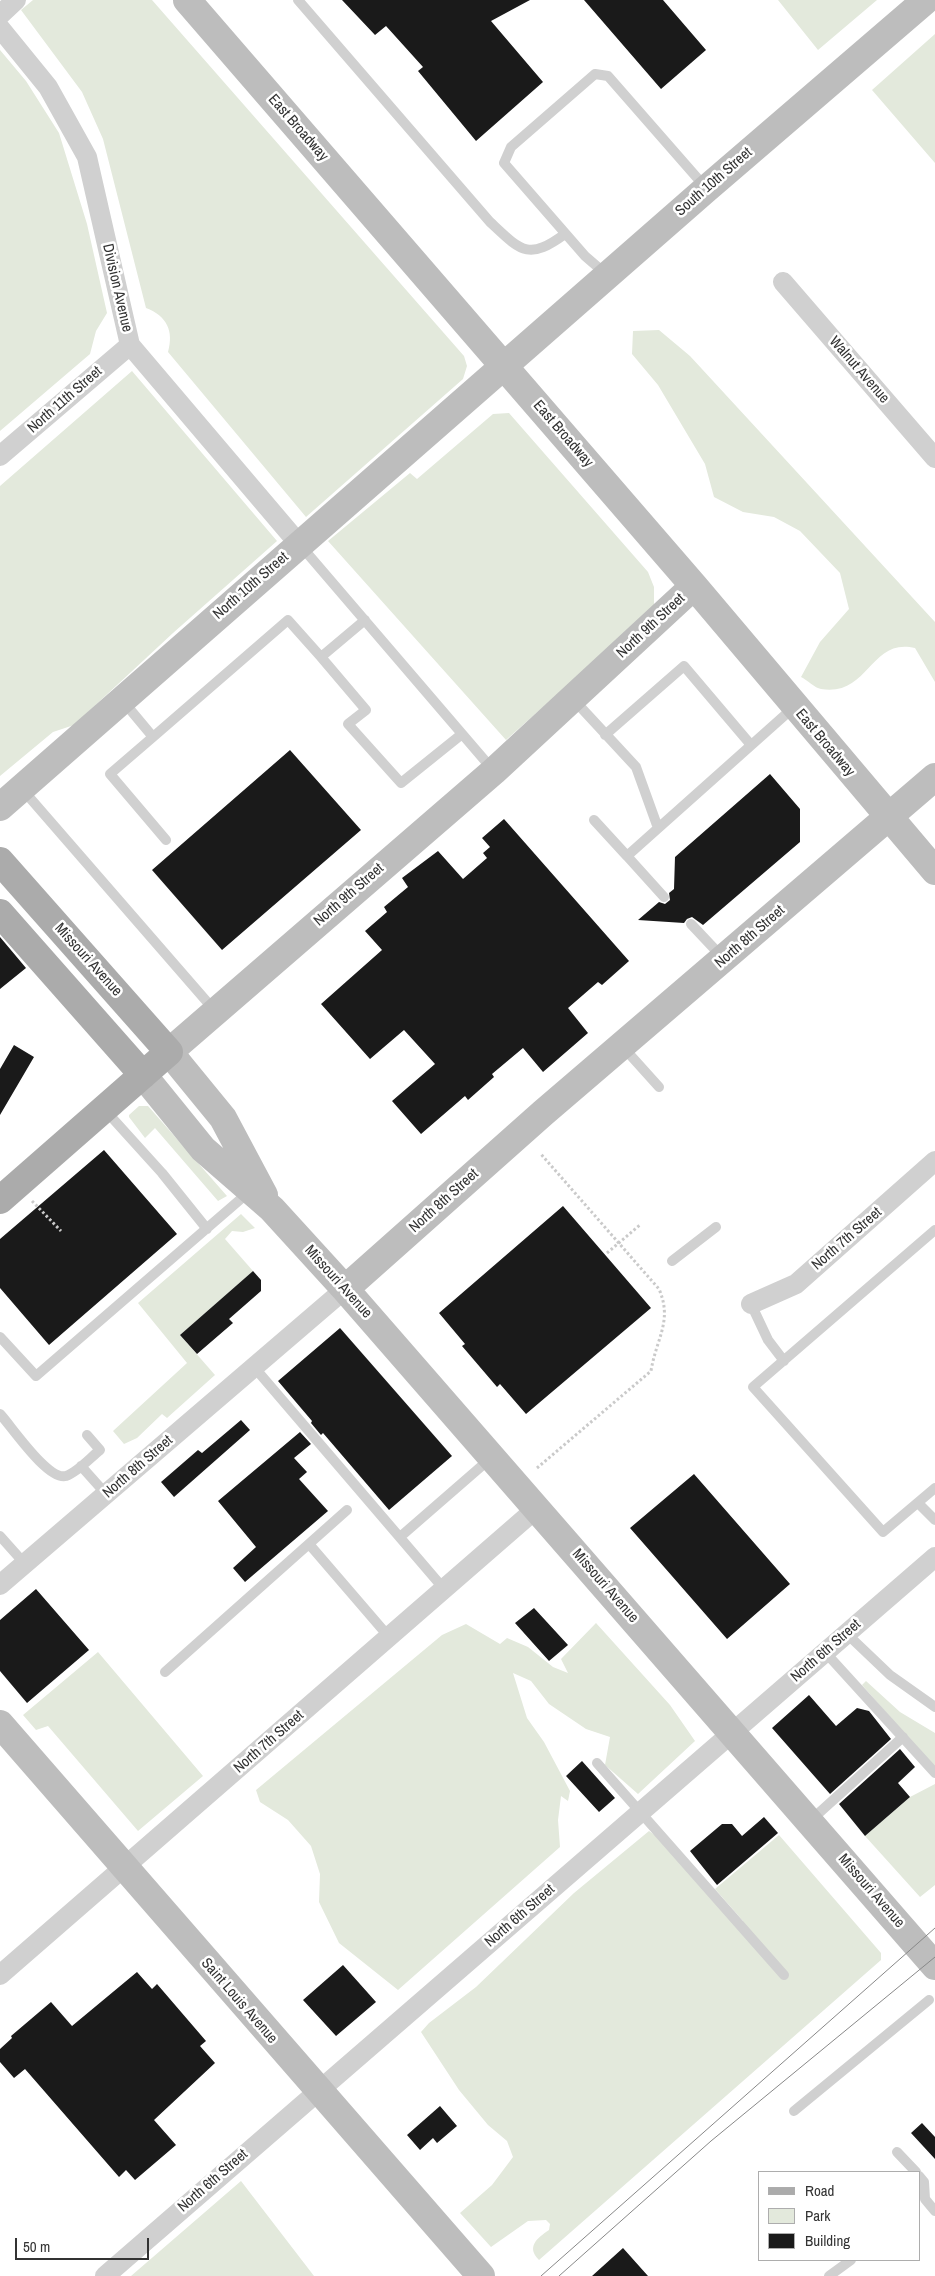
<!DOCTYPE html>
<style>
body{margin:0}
#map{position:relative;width:935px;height:2276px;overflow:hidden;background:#fff;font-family:"Archivo Narrow",sans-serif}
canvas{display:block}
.legend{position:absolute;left:758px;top:2171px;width:162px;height:90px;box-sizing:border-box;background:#fff;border:1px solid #adadad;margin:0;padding:6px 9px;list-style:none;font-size:15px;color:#333}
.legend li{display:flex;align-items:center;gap:10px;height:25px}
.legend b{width:25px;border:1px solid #adadad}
.scale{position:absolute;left:15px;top:2238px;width:134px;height:22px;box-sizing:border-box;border:2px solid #333;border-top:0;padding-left:6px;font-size:15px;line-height:18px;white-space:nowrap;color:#333;-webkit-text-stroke:4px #fff;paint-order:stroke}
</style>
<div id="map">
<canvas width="935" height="2276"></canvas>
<ul class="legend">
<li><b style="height:6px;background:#ababab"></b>Road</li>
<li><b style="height:14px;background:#e3e9dc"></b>Park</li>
<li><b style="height:14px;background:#1a1a1a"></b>Building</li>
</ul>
<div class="scale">50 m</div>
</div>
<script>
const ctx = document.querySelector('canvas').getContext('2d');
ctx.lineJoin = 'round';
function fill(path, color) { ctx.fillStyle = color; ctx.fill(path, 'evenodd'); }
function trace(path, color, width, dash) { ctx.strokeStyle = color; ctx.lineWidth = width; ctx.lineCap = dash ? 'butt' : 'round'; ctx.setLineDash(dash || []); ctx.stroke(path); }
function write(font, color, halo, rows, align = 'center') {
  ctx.font = font + ' "Archivo Narrow",sans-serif'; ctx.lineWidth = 5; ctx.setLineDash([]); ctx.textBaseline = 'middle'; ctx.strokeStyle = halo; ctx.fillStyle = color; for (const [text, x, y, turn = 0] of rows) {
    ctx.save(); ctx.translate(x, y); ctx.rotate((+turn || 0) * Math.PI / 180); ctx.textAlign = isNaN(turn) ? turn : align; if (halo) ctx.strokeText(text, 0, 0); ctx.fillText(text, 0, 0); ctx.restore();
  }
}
const green = new Path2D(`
 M33 0H152L464 356 467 366 463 379 306 517 168 352C174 331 167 316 146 308L103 139 82 92 21 10Z
 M778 0H877L818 50Z
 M935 34V163L872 90Z
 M0 50 26 81 59 133 87 224 107 313 96 331 90 354 0 431Z
 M659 330 690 356 935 622V682L915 648C870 637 869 697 821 689 815 688 807 680 801 677L820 642 849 609 840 573 800 531 774 517 743 512 714 497 705 464 658 385 632 354 633 331Z
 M132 371 277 541 173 633 74 725 53 732 0 776V486Z
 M509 413 648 572 654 587V608L506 740 328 541 410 473 417 479 493 414Z
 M139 1106H148L227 1196 218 1201 155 1128 145 1138 129 1117V1115Z
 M241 1214 255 1228 243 1232 232 1231 225 1239 253 1271 180 1335 215 1375 167 1418 162 1414 137 1438 124 1444 113 1431 187 1363 138 1303Z
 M596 1623 670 1705 695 1741 638 1794 605 1765 610 1737 586 1729 549 1704 531 1681 513 1673 527 1718 544 1742 570 1791 568 1801 561 1796 558 1820 560 1847 398 1990 339 1943 319 1902 320 1874 311 1846 288 1820 260 1802 256 1790 442 1635 466 1624 500 1644 507 1638 528 1647 553 1667 568 1673 561 1659Z
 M98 1652 203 1776 138 1831 48 1726 36 1730 23 1715Z
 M866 1681 900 1712 935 1733V1768L862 1685Z
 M935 1784V1885L920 1897 865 1836 910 1797Z
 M649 1831 659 1838 741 1924 743 1921 715 1889 779 1835 881 1953V1960L539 2260C526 2247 537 2238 549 2230L550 2224 546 2220 528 2221 491 2247 460 2213 492 2185 513 2157 507 2141 488 2125 459 2090 421 2032 429 2023 476 1987 574 1893Z
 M241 2181 314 2276H131Z`);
const building = new Path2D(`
 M342 0H530L491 21 543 82 476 141 418 71 423 67 386 26 375 35Z
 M584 0H663L706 50 661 89Z
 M290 750 361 830 222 950 152 870Z
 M770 774 800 809V842L703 925 692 917 687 919 684 923 638 920 659 902 665 904 670 900 669 893 674 889 675 857Z
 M504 819 629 961 602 985 598 982 568 1008 588 1033 543 1072 523 1048 492 1074 494 1077 468 1100 465 1096 421 1134 392 1101 435 1064 404 1030 370 1059 321 1004 382 950 365 931 387 912 384 907 408 887 402 878 438 851 463 879 487 858 483 853 490 847 482 838Z
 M0 937 26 968 0 989Z
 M14 1045 34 1057 0 1115V1069Z
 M104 1150 177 1234 49 1345 0 1288V1239Z
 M563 1206 651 1308 526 1414 500 1384 497 1387 462 1346 465 1344 439 1313Z
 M253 1271 261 1280V1291L229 1319 233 1323 197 1354 180 1335Z
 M340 1328 452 1456 389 1510 323 1433 321 1435 311 1423 312 1421 278 1381Z
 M241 1420 250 1430 174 1497 161 1482 198 1450 202 1453Z
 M300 1432 311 1444 294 1458 307 1472 299 1479 328 1511 245 1582 233 1568 256 1547 218 1501Z
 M694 1474 790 1584 727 1639 630 1528Z
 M36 1589 89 1650 27 1703 0 1671V1620Z
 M534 1608 568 1645 549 1661 515 1623Z
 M809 1695 836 1726 857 1708 869 1711 891 1739 830 1794 772 1728Z
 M900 1749 915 1767 898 1783 910 1797 865 1836 839 1804Z
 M582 1761 615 1798 599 1812 566 1776Z
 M764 1817 778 1833 717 1885 690 1851 722 1824H732L742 1836Z
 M343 1965 376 2002 336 2036 303 2000Z
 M137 1972 152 1989 157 1984 206 2041 200 2046 215 2063 154 2120 176 2145 135 2180 126 2170 119 2177 25 2069 14 2078 0 2062V2049L12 2038 11 2036 51 2002 72 2026Z
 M440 2106 457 2126 437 2143 433 2138 420 2150 407 2135Z
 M922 2123 935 2137V2159L911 2133Z
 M623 2248 648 2276H592Z`);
const path = new Path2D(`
 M32 1201 61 1231
 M607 1253 641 1224
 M537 1468 651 1371C656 1339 673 1321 659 1289L540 1153`);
const lane = new Path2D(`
 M298 0 490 222C521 251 528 261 565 234
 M607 275 585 256 504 163 511 147 595 74 608 76 706 188
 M301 546 493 770
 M365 620 321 657 366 710 348 724 401 783 462 734
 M574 700 636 767 658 828
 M123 701 153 737 288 620 321 657
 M605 735 684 666 751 745
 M153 737 110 774 166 840
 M23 790 215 1011
 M594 820 627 856 794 707
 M627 856 664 897
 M691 924 723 958
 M623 1047 659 1087
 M105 1110 162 1173 207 1229
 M935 1230 753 1387 883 1532 935 1488
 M672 1261 716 1227
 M751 1304 768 1340 784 1361
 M0 1337 36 1376 250 1191
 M254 1367 444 1589
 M0 1414C12 1427 48 1481 66 1476 78 1472 90 1458 100 1450L87 1435
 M81 1466 106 1494
 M918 1503 935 1520
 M0 1536 25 1564
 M400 1537 492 1457
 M309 1544 389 1637
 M847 1634 890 1675 935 1707
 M825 1652 935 1773
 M165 1672 347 1510
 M597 1763 784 1975
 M810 1821 903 1737
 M794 2111 929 2000
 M897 2152 916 2172
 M919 2176 924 2182 925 2199 935 2211
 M829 2276 851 2260`);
const street = new Path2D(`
 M0 15 16 0
 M0 28 48 87 87 157 130 345 299 544
 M783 282 935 458
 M0 456 130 345
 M751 1304 796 1284 935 1161
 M0 1585 345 1289
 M0 1975 537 1508
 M105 2276 935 1557`);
const secondary = new Path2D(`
 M187 0 694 586 935 871
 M0 807 705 190 926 0
 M143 1075 203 1149 272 1209 345 1289 935 1966
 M264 1195 223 1118 169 1052 494 771 694 586
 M345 1289 543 1113 935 777
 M0 1724 481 2276`);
const primary = new Path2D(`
 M0 861 169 1052 0 1200
 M0 913 143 1075`);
const tram = new Path2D(`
 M541 2276 935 1928
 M559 2276 711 2141 935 1957`);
const streetNames = [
 ["East Broadway",298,128,49],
 ["South 10th Street",714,182,-41],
 ["Division Avenue",117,288,77],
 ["Walnut Avenue",859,370,49],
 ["North 11th Street",65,400,-41],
 ["East Broadway",563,434,49],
 ["North 10th Street",251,586,-41],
 ["North 9th Street",651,626,-43],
 ["East Broadway",825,743,50],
 ["North 9th Street",349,895,-41],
 ["North 8th Street",750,937,-41],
 ["Missouri Avenue",88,960,48],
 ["North 8th Street",444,1201,-42],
 ["North 7th Street",847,1239,-41],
 ["Missouri Avenue",338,1282,48],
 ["North 8th Street",138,1467,-41],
 ["Missouri Avenue",605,1586,49],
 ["North 6th Street",826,1651,-41],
 ["North 7th Street",269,1742,-41],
 ["Missouri Avenue",871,1891,49],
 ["North 6th Street",520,1916,-41],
 ["Saint Louis Avenue",239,2001,49],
 ["North 6th Street",213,2181,-41]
];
fill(green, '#e3e9dc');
fill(building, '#1a1a1a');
trace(path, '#cacaca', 3, [2.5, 2.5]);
trace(lane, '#d0d0d0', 10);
trace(street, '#d0d0d0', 20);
trace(secondary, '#bdbdbd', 28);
trace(primary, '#ababab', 28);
trace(tram, '#888', 1);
write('15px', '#333', '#fff', streetNames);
</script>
